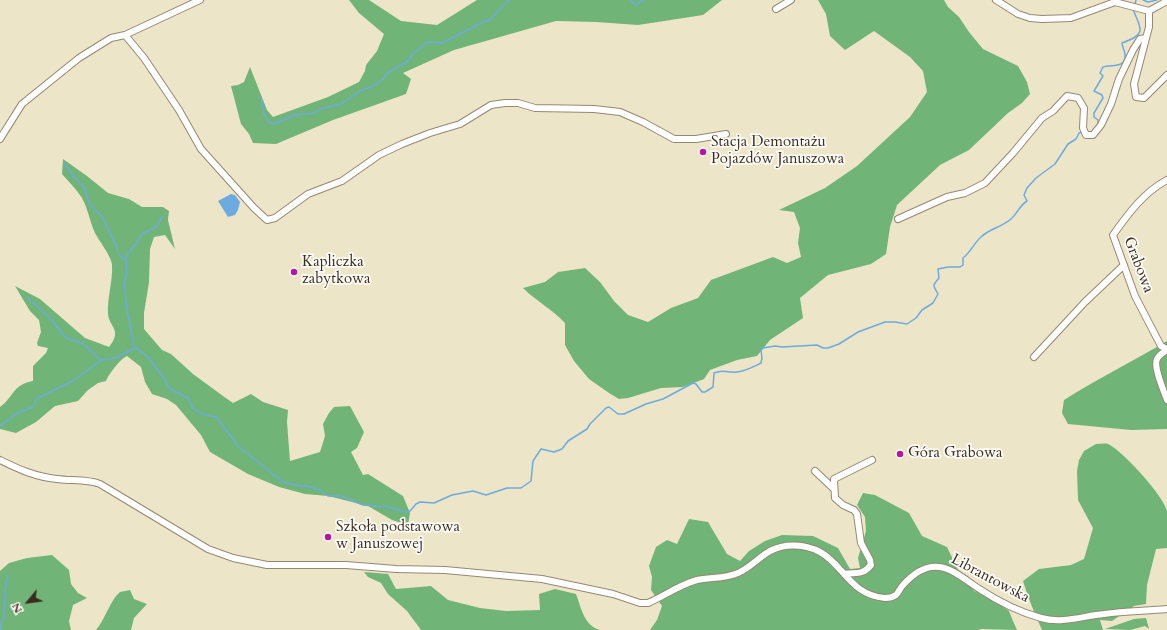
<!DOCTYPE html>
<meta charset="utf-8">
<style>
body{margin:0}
#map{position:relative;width:1167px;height:630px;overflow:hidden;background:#ede5c8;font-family:Cardo,serif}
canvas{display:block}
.north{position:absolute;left:8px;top:582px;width:40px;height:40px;-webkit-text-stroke:3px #fdfcf7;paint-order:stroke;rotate:241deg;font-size:11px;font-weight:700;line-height:16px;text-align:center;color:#3b2a1e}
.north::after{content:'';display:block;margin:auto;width:14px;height:18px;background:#3b2a1e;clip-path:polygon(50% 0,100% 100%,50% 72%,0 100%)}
</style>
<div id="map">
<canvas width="1167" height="630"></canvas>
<div class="north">N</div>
</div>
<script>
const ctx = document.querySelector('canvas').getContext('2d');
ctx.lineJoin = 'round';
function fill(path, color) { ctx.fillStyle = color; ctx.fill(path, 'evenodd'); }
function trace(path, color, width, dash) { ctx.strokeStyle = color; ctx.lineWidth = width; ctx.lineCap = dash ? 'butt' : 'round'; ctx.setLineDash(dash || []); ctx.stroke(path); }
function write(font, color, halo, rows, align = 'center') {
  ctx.font = font + ' Cardo,serif'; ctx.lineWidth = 3.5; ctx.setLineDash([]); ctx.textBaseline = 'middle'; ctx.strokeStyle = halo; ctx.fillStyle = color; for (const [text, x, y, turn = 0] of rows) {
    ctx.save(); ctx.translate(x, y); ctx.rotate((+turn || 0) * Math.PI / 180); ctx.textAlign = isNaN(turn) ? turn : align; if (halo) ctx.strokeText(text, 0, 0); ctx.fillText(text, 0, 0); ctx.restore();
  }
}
const forest = new Path2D(`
 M349 0H369L401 21 437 25 477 0H722L703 15 638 25 596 22 556 21 454 50 403 73 411 79 406 94 333 120 276 144 253 143 249 134 241 124 231 86 238 85 244 82 250 67 267 110 273 117 328 97 359 82 365 71 366 65 377 51 384 34 359 13Z
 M818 0H944L948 7 959 17 969 32 983 49 1018 66 1027 82 1030 94 1022 103 1008 113 969 150 940 165 897 205 890 227 886 254 871 264 828 275 800 298 803 318 770 340 757 356 737 360 710 370 704 379 683 387 661 388 628 398 619 399 609 393 589 379 574 361 565 345V323C552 309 536 301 523 288L545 282 558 272 585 268 600 282 614 301 628 315 648 322 671 308 698 298 711 280 773 257 787 263 801 257 798 243 800 228 794 212 779 210 825 188 857 166 910 117 927 92 923 71 910 57 874 31 845 50 830 36 826 14Z
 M63 159 87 176 108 193 129 199 142 207H163L169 211 168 220 175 249 165 235 154 237 150 249 149 282 144 313V329L162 350 171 354 193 374 223 396 233 403 251 394 263 402 288 410 287 422 290 461 320 452 325 436 323 424 329 413 334 407 350 406 364 432 357 448 351 452 363 475 368 474 403 496 410 513 408 525 392 520 368 506 328 496 305 494 279 487 248 474 210 452 201 435 176 405 167 399 152 394 145 382 141 367 127 356C120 359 109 374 106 381L98 383 88 390 78 401 55 406 36 422 16 433 0 429V407C14 397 12 385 33 381V366L46 353 48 348 38 346 37 343 41 332 39 320 30 311 15 286 40 299 85 338 109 347C123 330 109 327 108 314 107 297 113 282 112 265 112 257 99 241 95 233 90 222 88 209 82 198 77 190 69 182 62 174Z
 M1167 341V429L1131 430 1068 424 1062 413 1064 400C1097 379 1133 361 1167 341Z
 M1096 444C1100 444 1105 443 1108 444 1122 450 1164 496 1167 511 1167 521 1167 537 1167 548L1156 549 1147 585 1146 604 1134 606 1112 621 1100 620 1103 630H1042C1035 614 1028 598 1023 581L1039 569 1071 565 1084 559 1093 528 1078 500 1077 471 1079 460 1084 451Z
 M863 493 875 495 909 513 922 536 947 547 957 568 974 591 990 598 1009 611 1013 621 1017 630 981 629 978 630H650L657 620 662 606 651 590 652 577 649 566 656 547 667 540 677 544 689 519 708 522 727 554 740 561 749 551 765 541 782 535 813 536 838 548 850 569 860 568 858 558 866 531 865 517 857 505Z
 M52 555 69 570 71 584 78 593 87 598 73 605 69 621 71 630H0V571L9 563 27 558Z
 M364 572 388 574 396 589 431 586 448 600 480 608 506 611 540 610 539 594 555 589 576 594C581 607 584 626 600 630H421L407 611 388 594 381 583 368 577Z
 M130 590 134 599 147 604 134 618 131 630H96C105 620 110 600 120 592 123 591 127 591 130 590Z
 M1146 618 1149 629 1145 626 1130 630 1105 629 1134 619Z`);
const water = new Path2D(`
 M231 194 235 195 240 202 238 210 235 215 228 217 218 201Z`);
const stream = new Path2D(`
 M630 0 635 5 644 0
 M1143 0 1148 2 1157 0
 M1135 4 1136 0
 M261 97C264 108 261 114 270 123L273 124 295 115 315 113 320 109 341 104 360 91 373 86 383 79 386 74 407 62 413 54 427 42 442 43 485 21C494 20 494 14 500 9 503 5 507 3 510 0
 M1098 124V120L1094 117V113L1103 98 1102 95 1094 91 1103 76 1100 73 1103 67C1111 64 1126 69 1125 55 1125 50 1122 47 1122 43 1144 35 1143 32 1134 12V10
 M64 163 73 176 84 187 90 205 101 215 117 247 118 254 126 260 127 273 124 284 127 309 134 346 149 358 164 378 167 385 170 389 188 398 193 408 202 414 216 417 238 446 283 482 295 485 310 487 320 490 328 496H341L363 505 388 507 404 512 410 511 416 504 420 502 434 503 452 495 473 491 486 495 507 488H521L531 481 533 461 541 449 554 452 562 449 568 441 587 429 590 424 606 408 609 407 618 414H624L646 404 663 399 693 383 696 384 702 392H705L713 387 714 373C724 369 728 373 737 372 746 371 753 367 761 363L762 358 761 350 763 348 775 346 782 347 817 345 823 348H828L839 344 858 332 885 322H895L907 324 916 318 922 310 933 303 938 294C933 285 932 286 939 278L938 269 948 267H960L963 265V258C971 252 974 243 981 237 989 229 1002 227 1011 219 1017 214 1020 205 1027 201L1024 195 1027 188 1036 178 1055 164 1068 144 1076 139 1079 133 1082 132
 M126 259 127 255 138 241 142 234 156 227 163 216
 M28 298 49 317 66 338 84 344 100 360
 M0 426 9 420 15 414 33 407 36 400 40 397 73 381 101 360 116 358 129 351 136 348
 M1 630V624L4 616 5 590 8 575`);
const minor = new Path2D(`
 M996 0 1018 14 1030 18 1042 19 1071 18 1115 2 1149 11
 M1167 1 1149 11V27L1134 84 1136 97 1144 98 1167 75
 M776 9 791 0
 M125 35 144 58 179 110 201 149 254 208 267 220 275 218 308 194 342 181 379 155 402 144 430 133 460 124 491 105 505 103H518L535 108 594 109 620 112 643 122 674 139H696L726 134
 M0 139 22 104 79 58 111 38 125 35 200 0
 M1167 180C1144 192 1128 214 1113 235L1135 296 1161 346 1167 349
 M898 219 947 197 965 193 985 183 1013 153 1042 118 1053 111 1067 96 1078 98 1084 108 1083 128 1086 135H1093L1101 125 1111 104 1119 79 1133 50 1140 39 1146 38
 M1167 350C1164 352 1159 355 1157 359 1153 367 1164 391 1167 400
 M1034 357 1085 302 1124 265
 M0 460C18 469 36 477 57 479 72 481 86 479 100 484L208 549 233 558 267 565H346L396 569 445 570 542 579 613 594 640 603H648C664 596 679 585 697 580 710 577 725 579 738 573 750 568 759 557 770 551 785 543 805 544 820 552 844 565 850 595 885 598 888 598 893 597 896 595 899 592 900 588 903 585 912 575 925 565 939 567 953 568 969 583 981 590 999 602 1020 612 1041 618 1062 624 1083 616 1104 614 1125 611 1146 611 1167 609
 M815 471 834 489
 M844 574C856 572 862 576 871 565L870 560 861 543 857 514 854 510 843 505 835 498 834 479 872 460`);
const markers = [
 [703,152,4,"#b5179e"],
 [294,272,4,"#b5179e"],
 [900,454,4,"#b5179e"],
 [328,537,4,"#b5179e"]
];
const poiNames = [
 ["Stacja Demontażu",711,143],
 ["Pojazdów Januszowa",711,160],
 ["Kapliczka",302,263],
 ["zabytkowa",302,280],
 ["Góra Grabowa",908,454],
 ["Szkoła podstawowa",336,528],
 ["w Januszowej",336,545]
];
const streetNames = [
 ["Grabowa",1138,265,69],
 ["Librantowska",990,579,28]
];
fill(forest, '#71b478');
fill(water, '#6cabdf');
trace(stream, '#6cabdf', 1.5);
trace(minor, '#948873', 8);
trace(minor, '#fff', 6);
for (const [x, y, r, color] of markers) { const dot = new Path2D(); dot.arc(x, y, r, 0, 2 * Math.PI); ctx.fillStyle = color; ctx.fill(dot); trace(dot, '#fdfcf7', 1.5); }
write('15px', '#3b2a1e', '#fdfcf7', poiNames, 'left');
write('15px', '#3b2a1e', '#fdfcf7', streetNames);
</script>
